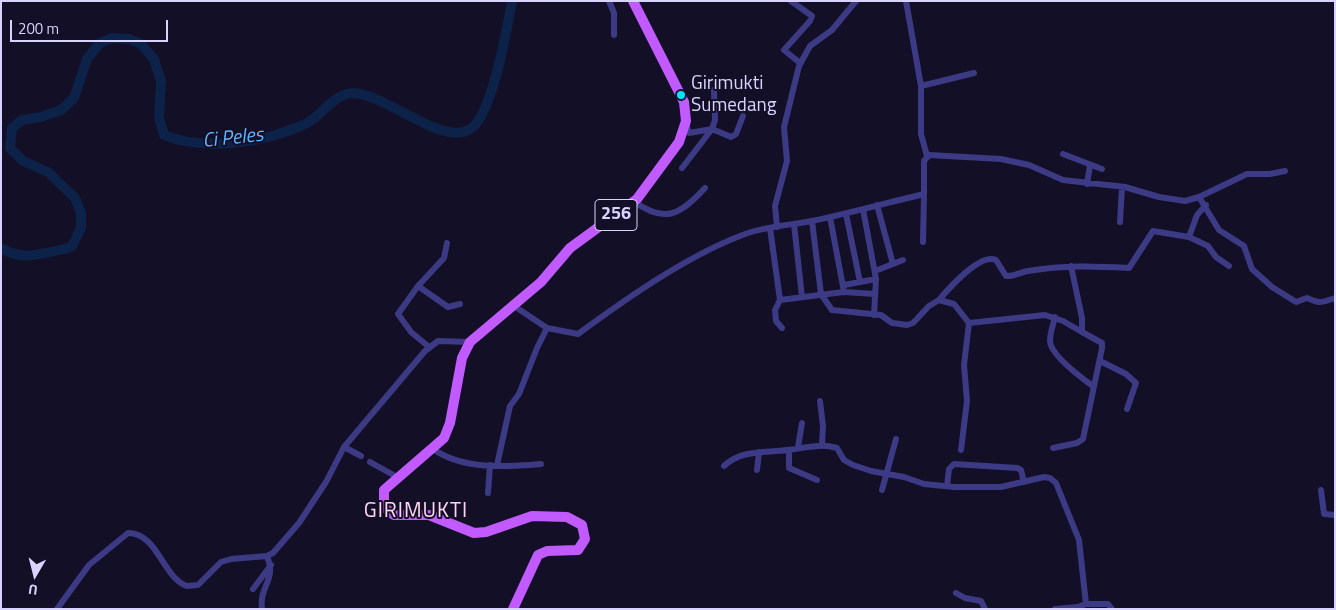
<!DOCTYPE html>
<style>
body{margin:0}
#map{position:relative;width:1336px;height:610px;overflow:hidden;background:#130f26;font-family:"Titillium Web",sans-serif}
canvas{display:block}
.frame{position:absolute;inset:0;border:2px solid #d9d4ff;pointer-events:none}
.north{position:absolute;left:10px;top:550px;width:50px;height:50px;-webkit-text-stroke:4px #130f26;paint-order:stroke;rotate:188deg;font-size:14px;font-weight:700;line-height:20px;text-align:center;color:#d9d4ff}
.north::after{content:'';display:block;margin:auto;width:18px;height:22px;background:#d9d4ff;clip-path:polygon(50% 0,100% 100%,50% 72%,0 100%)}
.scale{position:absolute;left:10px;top:20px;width:158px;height:22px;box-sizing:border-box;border:2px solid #d9d4ff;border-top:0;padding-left:6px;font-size:15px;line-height:18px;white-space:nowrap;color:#d9d4ff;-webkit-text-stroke:4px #130f26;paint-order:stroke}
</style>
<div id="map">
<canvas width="1336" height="610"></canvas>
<div class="frame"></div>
<div class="north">U</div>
<div class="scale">200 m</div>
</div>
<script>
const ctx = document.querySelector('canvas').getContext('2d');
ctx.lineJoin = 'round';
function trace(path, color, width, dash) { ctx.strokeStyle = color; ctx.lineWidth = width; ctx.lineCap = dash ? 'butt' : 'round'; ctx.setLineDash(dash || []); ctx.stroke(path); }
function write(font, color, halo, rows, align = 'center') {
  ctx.font = font + ' "Titillium Web",sans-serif'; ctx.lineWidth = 4; ctx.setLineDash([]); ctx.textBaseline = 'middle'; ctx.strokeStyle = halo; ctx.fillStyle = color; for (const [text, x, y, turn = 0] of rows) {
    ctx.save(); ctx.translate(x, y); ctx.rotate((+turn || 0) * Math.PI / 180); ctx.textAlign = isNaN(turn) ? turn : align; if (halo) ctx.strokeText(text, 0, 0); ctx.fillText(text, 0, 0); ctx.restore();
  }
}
const river = new Path2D(`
 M1 248C23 262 44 253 68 248L72 246 81 228V213L75 198 48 172 23 161 10 148 12 128 22 120 41 117 61 110 74 98 87 59 100 43 112 38 130 39 141 44 154 59 161 81 159 118 164 135C205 152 268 142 307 123 321 116 331 98 347 94 381 86 443 152 473 127 493 109 507 29 512 1`);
const minor = new Path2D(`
 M609 1 614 13V35
 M791 1 812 16 810 21 784 50 800 63
 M906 1 921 86V134L927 156
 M921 86 974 73
 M686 123 689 133 712 129 731 137 736 134 743 116
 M1063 154 1102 169
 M682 168 712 129 715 120 714 90
 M1087 184 1090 165
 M1199 197 1219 230 1244 246 1252 269 1272 287 1296 302 1307 298C1321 304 1320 303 1335 298
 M633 201C665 224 680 215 705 188
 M877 205 893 264
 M863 209 876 279 874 315
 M846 214 860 282
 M812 221 821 294 832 310 881 315 892 323 907 325 913 323 929 306 939 300 954 304 969 323 964 365 967 401 961 450
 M1120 222 1122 187
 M794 224 802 297
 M777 227 775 206 787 161 784 127 799 66 810 46 832 30 856 1
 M770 228 780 300 775 310 776 321 782 328
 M1189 237 1208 246 1216 257 1229 266
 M923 242 924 194
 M875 271 903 260
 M844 285 876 279
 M418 286 448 307 460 304
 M844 292 875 294
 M780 300 844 292 830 217
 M939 300C949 288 980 253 996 260L1006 276C1013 277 1021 272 1028 271 1064 265 1093 266 1129 268L1153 231 1189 237 1197 215 1206 205
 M514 306 547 328 578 334C627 298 691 253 748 233 769 226 791 225 812 221 850 213 886 203 924 194V161L929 155 1001 159 1029 165 1063 180 1125 187 1159 197 1185 201 1199 197 1247 174H1270L1285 171
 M1055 317C1053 325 1050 333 1050 341 1050 355 1083 379 1094 387
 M969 323 1045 315 1063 321 1082 332
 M429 347 411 332 398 314 418 286 444 258 447 243
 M1100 361 1126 374 1136 383 1127 409
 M820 401 823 426 822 445
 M344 447 361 456
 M798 447 802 423
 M1053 448 1077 443 1083 439 1102 348V343L1082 332V318L1071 266
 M433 449C463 470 506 467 541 464
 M789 450V468L817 480
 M370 462 397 477
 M497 465 510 406 519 394 537 348 547 328
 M724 466C742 449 766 453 787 450 805 448 820 443 837 448L844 460 853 465 871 471 904 477 924 484 954 487H1001L1044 477 1050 478 1056 483 1079 540 1086 604H1108L1112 609
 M757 470 759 452
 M947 486 949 469 954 464 1017 468 1021 470 1024 482
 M882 490 896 439
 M1321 490 1324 514 1335 515
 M488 493 490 465
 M253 589 271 565
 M956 593 965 598 981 601 985 609
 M57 609 89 565 128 533C158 533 162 577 187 586L198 585 221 562 231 559 267 556 273 553 299 523 326 482 344 447 425 351 438 341 470 342
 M262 609C259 585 277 581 267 556
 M1055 609 1078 607 1086 604`);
const primary = new Path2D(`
 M513 609 538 555 547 551 578 550 585 539 582 525 567 517 532 516 486 532 474 533 429 515H394L384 507V490L444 438 450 423 462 358 470 342 541 282 570 248 637 199 679 142 686 121 684 102 633 1`);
const markers = [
 [681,95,5,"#00e5ff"]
];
const shields = [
 [616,215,42]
];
const shieldNames = [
 ["256",616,215]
];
const poiNames = [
 ["Girimukti",691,84],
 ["Sumedang",691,106]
];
const waterNames = [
 ["Ci Peles",233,139,-6]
];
const quarterNames = [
 ["GIRIMUKTI",416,512]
];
trace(river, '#0c2248', 10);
trace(minor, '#3d3a85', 6);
trace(primary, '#c25bff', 10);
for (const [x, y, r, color] of markers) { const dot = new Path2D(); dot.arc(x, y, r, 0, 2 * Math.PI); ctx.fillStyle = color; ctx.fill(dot); trace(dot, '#130f26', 2); }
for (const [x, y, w] of shields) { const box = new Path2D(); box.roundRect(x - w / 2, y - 15.5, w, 31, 4); ctx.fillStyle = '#130f26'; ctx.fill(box); trace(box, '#d9d4ff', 1); }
write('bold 18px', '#d9d4ff', null, shieldNames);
write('19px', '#d9d4ff', '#130f26', poiNames, 'left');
write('italic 20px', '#62b6ff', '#130f26', waterNames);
ctx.letterSpacing = '1px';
write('21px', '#ffd6f0', '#130f26', quarterNames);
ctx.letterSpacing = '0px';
</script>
